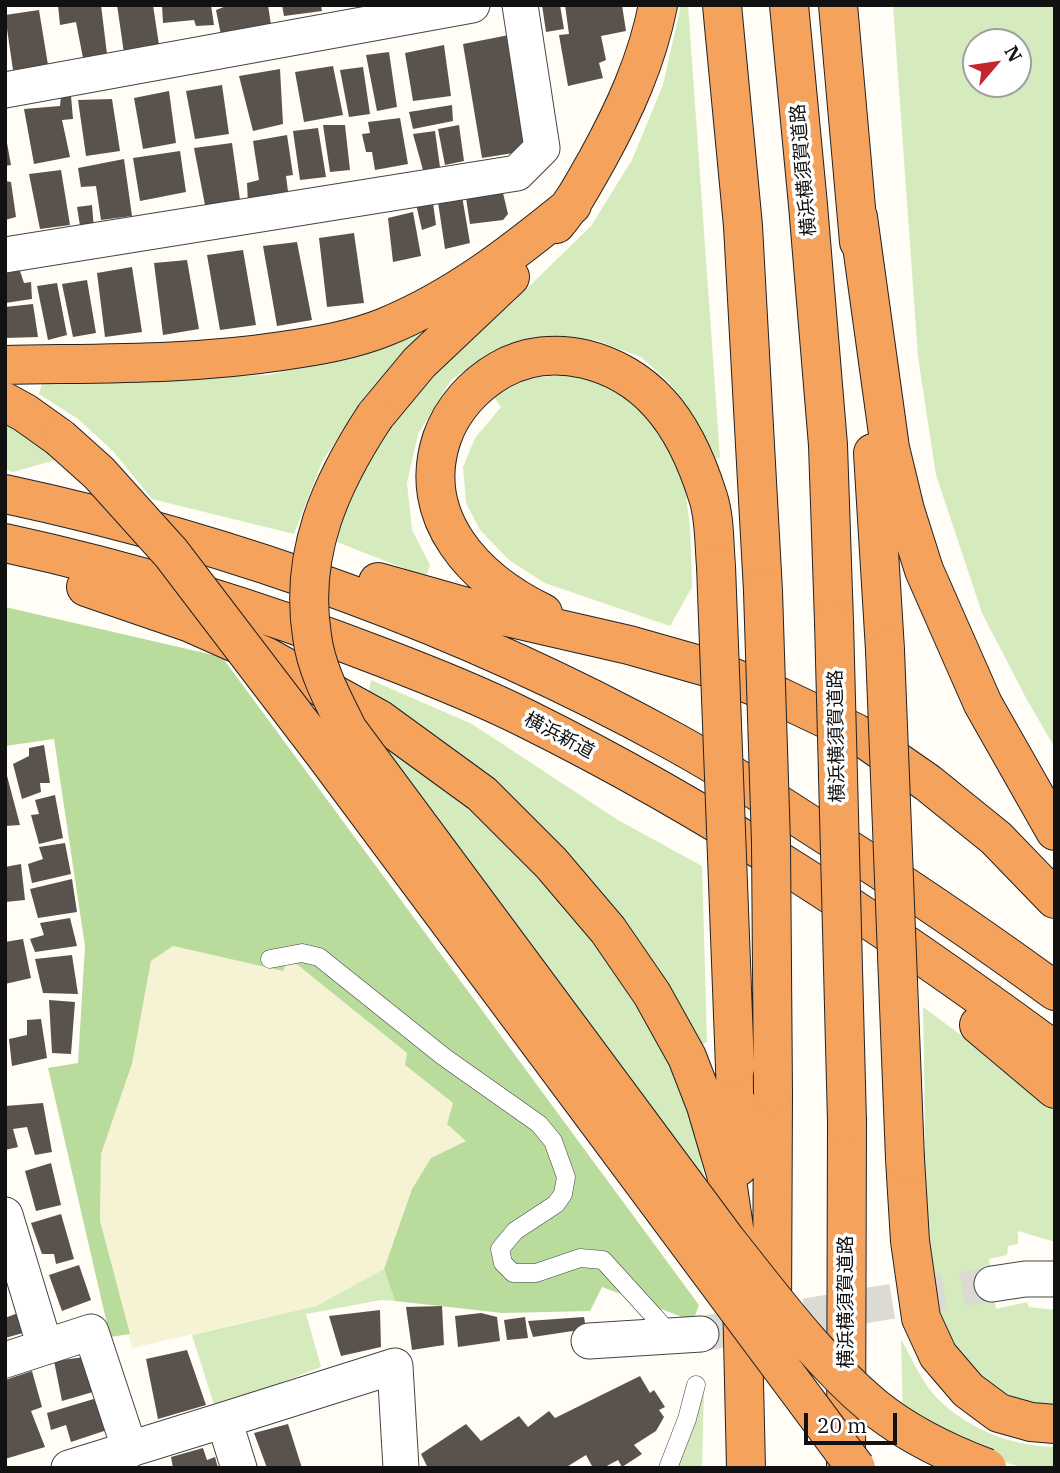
<!DOCTYPE html>
<meta charset="utf-8">
<style>
body{margin:0}
#map{position:relative;width:1060px;height:1473px;overflow:hidden;background:#fffdf5;font-family:"IBM Plex Serif",serif}
canvas{display:block}
.frame{position:absolute;inset:0;border:7px solid #111;pointer-events:none}
.north{position:absolute;left:962px;top:28px;width:70px;height:70px;box-sizing:border-box;background:#fff;border:2px solid #a0a0a0;border-radius:50%;rotate:61deg;font-size:19px;font-weight:700;line-height:28px;text-align:center;color:#111}
.north::after{content:'';display:block;margin:auto;width:24px;height:32px;background:#c4262e;clip-path:polygon(50% 0,100% 100%,50% 72%,0 100%)}
.scale{position:absolute;left:804px;top:1413px;width:93px;height:32px;box-sizing:border-box;border:4px solid #111;border-top:0;padding-left:9px;font-size:21px;line-height:24px;white-space:nowrap;color:#111;-webkit-text-stroke:5px #fff;paint-order:stroke}
</style>
<div id="map">
<canvas width="1060" height="1473"></canvas>
<div class="frame"></div>
<div class="north">N</div>
<div class="scale">20 m</div>
</div>
<script>
const ctx = document.querySelector('canvas').getContext('2d');
ctx.lineJoin = 'round';
function fill(path, color) { ctx.fillStyle = color; ctx.fill(path, 'evenodd'); }
function trace(path, color, width, dash) { ctx.strokeStyle = color; ctx.lineWidth = width; ctx.lineCap = dash ? 'butt' : 'round'; ctx.setLineDash(dash || []); ctx.stroke(path); }
function write(font, color, halo, rows, align = 'center') {
  ctx.font = font + ' "IBM Plex Serif","Noto Sans JP",serif'; ctx.lineWidth = 7; ctx.setLineDash([]); ctx.textBaseline = 'middle'; ctx.strokeStyle = halo; ctx.fillStyle = color; for (const [text, x, y, turn = 0] of rows) {
    ctx.save(); ctx.translate(x, y); ctx.rotate((+turn || 0) * Math.PI / 180); ctx.textAlign = isNaN(turn) ? turn : align; if (halo) ctx.strokeText(text, 0, 0); ctx.fillText(text, 0, 0); ctx.restore();
  }
}
const farmland = new Path2D(`
 M173 946 283 971 289 958 408 1054 405 1065 453 1103 467 1141 431 1158 412 1189 384 1269 316 1306 132 1348 100 1221 101 1154 132 1064 151 961Z`);
const green = new Path2D(`
 M681 5H688L720 458 711 459 694 419 671 384 641 357 598 341 545 338 492 351 451 380 418 434 407 483 412 530 430 565 426 577 337 542 345 513 363 469 386 433 453 348 508 307 591 226 632 160 663 85Z
 M893 5H1055V748L1026 698 982 613 936 475 918 357ZM1018 42V84H976V42Z
 M417 331 421 336 360 404 322 462 294 534 152 499 113 451 78 419 39 394 42 383 269 375 343 357Z
 M564 375 604 384 636 404 665 441 684 481 690 527 692 587 670 626 545 583 509 560 480 530 466 503 463 467 475 438 501 407 493 396 530 378Z
 M5 423 59 459 13 472 5 470Z
 M371 680 472 724 618 820 702 866 707 1042 696 1048 489 779 369 691Z
 M357 725 453 791 565 899 660 1043 691 1114 710 1203Z
 M923 1007 1012 1073 1055 1112V1242L1018 1231V1244L1008 1246 1007 1255 989 1259 996 1309 1027 1302 1029 1307 1055 1310V1405C922 1395 927 1262 925 1162 925 1111 924 1059 923 1007Z
 M384 1269 395 1301 381 1300 306 1314 321 1367 215 1408 192 1335 316 1306Z
 M901 1339C912 1359 922 1383 938 1399 970 1430 1011 1446 1055 1447V1468H1024L968 1451 903 1416Z
 M704 1386 702 1468H676Z`);
const forest = new Path2D(`
 M5 607 222 657 699 1305 693 1321 602 1287 590 1311 502 1313 395 1301 384 1269 412 1189 431 1158 466 1141 447 1124 453 1103 405 1065 407 1053 289 958 283 971 173 946 151 961 132 1064 101 1154 100 1221 130 1334 110 1337 48 1068 78 1063 85 946 54 739 5 746Z`);
const building = new Path2D(`
 M58 5H101L107 54 83 58 76 22 60 25Z
 M117 5H153L159 45 124 53Z
 M162 5H211L214 25 196 26 194 20 163 23Z
 M229 5H268L271 25 222 40 216 10Z
 M282 5H321L322 11 284 16Z
 M542 5H560L564 29 546 32Z
 M565 5H622L626 31 601 36 606 60 599 63 603 78 568 86 559 35 569 34Z
 M39 10 48 65 13 70 5 15Z
 M509 35 526 151 482 158 463 44Z
 M444 45 451 96 413 101 405 53Z
 M389 52 397 107 377 111 366 55Z
 M333 66 343 115 304 122 295 72Z
 M363 67 370 114 349 117 340 70Z
 M280 69 283 124 253 131 239 76Z
 M222 85 229 134 195 139 186 91Z
 M169 91 176 143 143 149 134 98Z
 M61 96H71L73 119 62 120 70 157 34 164 24 109 60 106Z
 M112 99 120 151 86 156 78 100Z
 M452 105 453 121 413 129 409 112Z
 M400 118 408 164 375 170 372 152H366L362 134 370 133 368 122Z
 M323 125H345L350 170 330 172Z
 M459 125 464 161 445 165 438 129Z
 M318 128 326 177 300 180 293 131Z
 M435 131 440 167 423 170 413 134Z
 M5 132 11 165 5 166Z
 M287 135 293 175 286 176 289 199 248 204 247 183 259 180 253 141Z
 M232 143 240 200 205 205 194 148Z
 M180 151 186 192 140 201 133 158Z
 M124 159 132 216 101 220 96 186 81 187 78 168Z
 M61 170 70 225 40 229 29 174Z
 M5 181 11 182 16 217 5 220Z
 M503 193 508 214 503 220 470 224 466 198Z
 M462 196 470 243 445 249 438 202Z
 M433 203 436 225 422 230 416 204Z
 M92 205 94 229 81 232 77 207Z
 M413 212 421 256 393 262 388 218Z
 M354 233 364 303 327 307 319 238Z
 M297 242 312 320 277 326 263 246Z
 M243 250 256 325 220 330 207 255Z
 M187 260 199 329 163 335 154 263Z
 M132 267 142 332 105 337 97 273Z
 M19 268 24 283 31 282 32 299 5 303V270Z
 M87 280 96 333 73 337 62 284Z
 M57 283 67 335 48 340 37 286Z
 M33 304 38 337 5 338V307Z
 M44 745 50 783H40L41 792 22 799 13 764 29 756V748Z
 M5 772H6L20 825 5 826Z
 M55 795 63 838 39 844 31 815 39 814 35 800Z
 M65 843 71 874 32 883 28 864 43 859 39 847Z
 M21 864 25 900 5 902V867Z
 M72 879 77 912 38 918 30 889Z
 M70 918 77 946 35 952 30 939 44 935 40 923Z
 M23 939 31 978 5 984V942Z
 M72 955 78 994 43 993 35 959Z
 M49 1000 75 1002 71 1054 52 1053Z
 M41 1019 47 1058 12 1066 9 1039 27 1035V1020Z
 M43 1103 52 1152 35 1155 27 1127 13 1129 18 1147 5 1150V1106Z
 M51 1163 61 1205 36 1211 25 1171Z
 M61 1214 74 1259 56 1264 54 1254H42L31 1223Z
 M79 1265 91 1300 62 1311 49 1275Z
 M442 1306 444 1345 412 1350 406 1307Z
 M380 1310 381 1347 341 1356 329 1316Z
 M18 1313 23 1333 5 1338V1318Z
 M481 1313 497 1317 500 1341 458 1347 455 1316Z
 M525 1317 528 1338 507 1340 504 1320Z
 M584 1317 586 1329 533 1337 528 1321Z
 M187 1350 206 1405 158 1419 146 1359Z
 M85 1357 93 1392 62 1401 54 1361Z
 M32 1371 42 1407 31 1411 45 1447 5 1459V1380Z
 M640 1376 650 1393 654 1390 665 1407 659 1410 664 1417 656 1431 634 1445 642 1454 622 1467 618 1460 603 1468H593L586 1455 565 1468H428L421 1454 466 1424 481 1441 519 1416 528 1427 549 1411 555 1418Z
 M97 1398 107 1430 71 1442 66 1425 51 1430 47 1413Z
 M288 1424 302 1468H267L254 1433Z
 M203 1448 207 1460 215 1457 218 1468H173L171 1457Z`);
const streetTunnel = new Path2D(`
 M701 1334 992 1284`);
const lane = new Path2D(`
 M270 959 302 953 319 957 444 1057 539 1124 553 1141 566 1177 563 1194 556 1204 515 1231 500 1249 503 1263 513 1273H536L580 1258 603 1260 672 1336
 M668 1468 687 1419 696 1385`);
const street = new Path2D(`
 M5 90 472 5
 M5 255 517 173 542 148 520 5
 M5 1215 45 1347
 M992 1284 1025 1279H1055
 M589 1341 701 1334
 M5 1360 91 1332 130 1450
 M224 1420 395 1366 401 1468
 M69 1468 224 1420 239 1468`);
const highway = new Path2D(`
 M722 5 743 226 763 591
 M789 5 808 205 828 445 834 622
 M838 5 859 242
 M858 217 890 448 905 510 924 570 983 704 1055 831
 M556 224C573 204 584 183 597 160 624 111 647 61 658 5
 M5 365C98 363 190 365 282 351 317 346 353 340 385 327 456 298 514 252 572 205
 M5 402 25 413 60 438
 M375 416 419 363 510 277
 M873 453 885 650
 M5 494C235 543 465 627 671 740 719 766 766 796 812 826 894 878 976 933 1055 991
 M5 543C135 571 260 610 384 658 431 676 479 695 525 718 713 811 887 927 1055 1051
 M378 582 481 611 629 645 710 668 780 697 856 733 928 783 996 838 1055 899
 M86 587 188 622 267 657 379 719 482 794 551 863 608 930 652 994 687 1057 706 1106 726 1174 740 1268
 M543 613C475 580 415 518 442 438 452 409 474 385 500 370 553 340 620 360 659 403 682 428 698 465 708 497 715 518 714 544 716 566
 M979 1025 1055 1089
 M735 1068 738 1167
 M905 1159 910 1241 921 1318 938 1355 968 1390 999 1413 1031 1422 1055 1424
 M742 1297 746 1468
 M772 1319 773 1094
 M846 1468 847 1122`);
const highwayBridge = new Path2D(`
 M375 416C331 483 299 553 312 636 316 669 333 700 348 730L727 1241C772 1297 817 1359 873 1406 906 1433 947 1453 987 1468
 M60 438 99 473 171 553 325 755 856 1468
 M716 566 735 1068
 M763 591 771 843 773 1094
 M834 622 847 1122
 M885 650 905 1159`);
const streetNames = [
 ["横浜横須賀道路",804,170,-95],
 ["横浜新道",559,736,28],
 ["横浜横須賀道路",837,736,-91],
 ["横浜横須賀道路",847,1302,-90]
];
fill(farmland, '#f6f3d4');
fill(green, '#d5ebbd');
fill(forest, '#b9dc9c');
fill(building, '#5a524d');
trace(streetTunnel, '#dbdad3', 35, [35, 18]);
trace(lane, '#444', 19);
trace(street, '#444', 37);
trace(highway, '#222', 40);
trace(lane, '#fff', 18);
trace(street, '#fff', 35);
trace(highway, '#f5a25d', 38);
trace(highwayBridge, '#222', 40, []);
trace(highwayBridge, '#f5a25d', 38);
write('19px', '#111', '#fff', streetNames);
</script>
